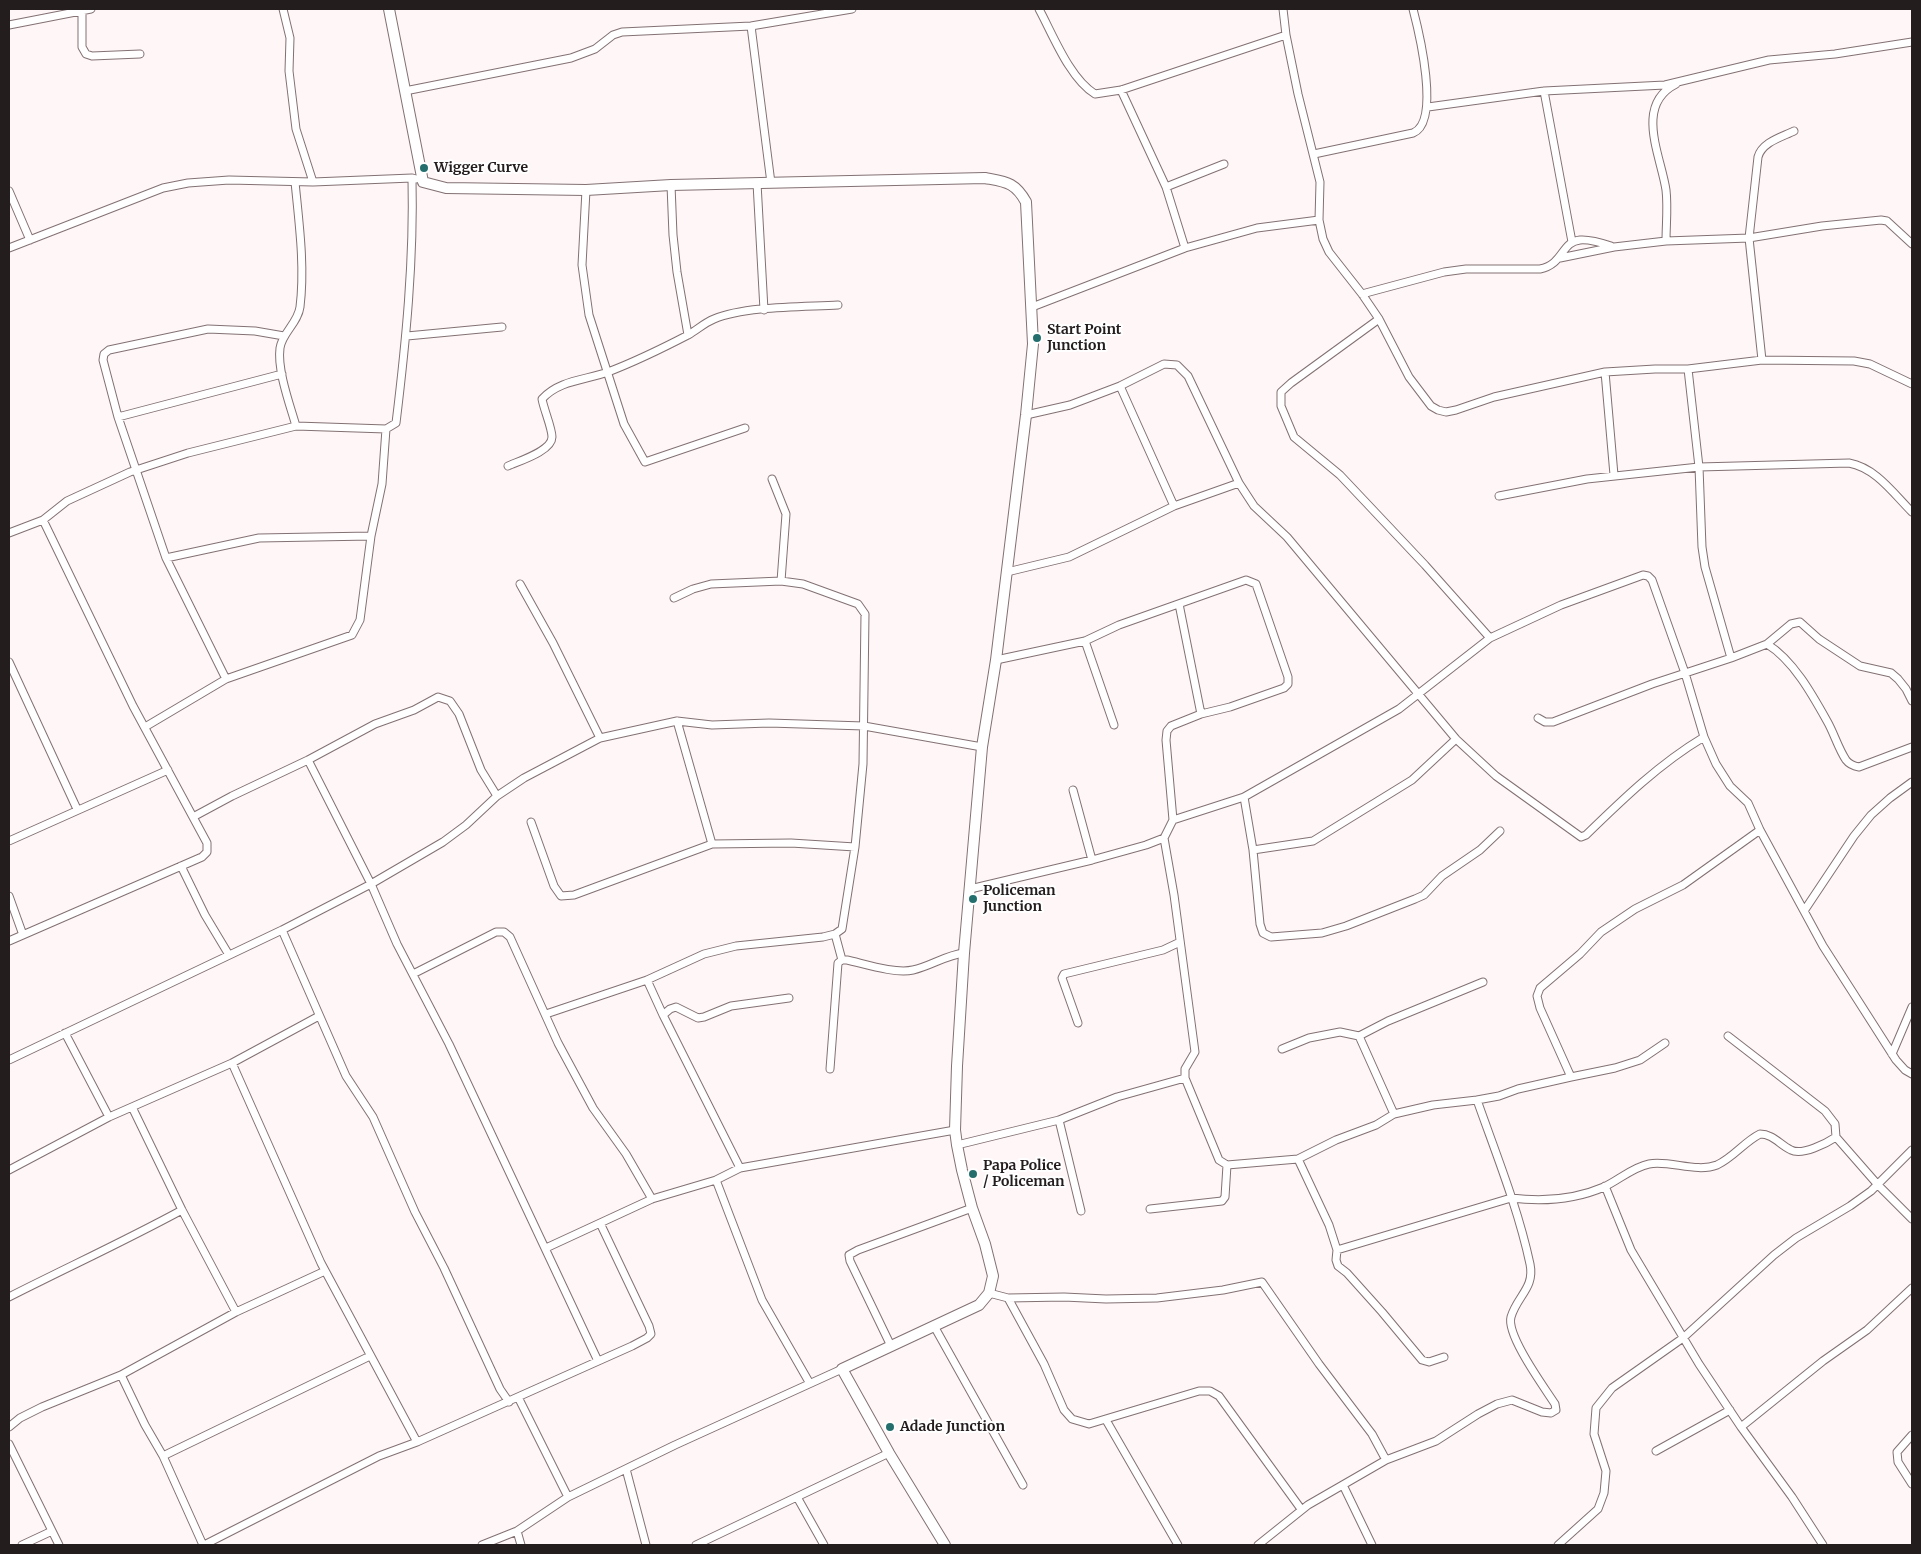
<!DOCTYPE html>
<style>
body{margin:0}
#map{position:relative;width:1921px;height:1554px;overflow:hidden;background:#fef6f7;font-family:Merriweather,serif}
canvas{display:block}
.frame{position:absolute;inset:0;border:10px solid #241d1e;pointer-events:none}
</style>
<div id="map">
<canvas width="1921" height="1554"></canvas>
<div class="frame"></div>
</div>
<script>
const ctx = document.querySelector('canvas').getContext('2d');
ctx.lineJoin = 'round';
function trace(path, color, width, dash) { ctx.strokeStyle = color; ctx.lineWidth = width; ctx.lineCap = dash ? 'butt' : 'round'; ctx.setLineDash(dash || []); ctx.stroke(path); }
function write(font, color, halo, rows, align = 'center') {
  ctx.font = font + ' Merriweather,serif'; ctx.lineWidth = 4; ctx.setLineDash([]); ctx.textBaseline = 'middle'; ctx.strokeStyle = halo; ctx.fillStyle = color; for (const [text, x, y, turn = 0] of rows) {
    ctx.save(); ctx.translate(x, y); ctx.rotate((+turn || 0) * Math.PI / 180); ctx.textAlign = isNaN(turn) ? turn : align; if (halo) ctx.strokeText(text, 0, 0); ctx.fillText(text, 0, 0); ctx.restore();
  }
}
const street = new Path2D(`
 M82 9V47L86 54 92 56 140 54
 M283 9 290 38 289 71 296 129 313 182
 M1039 9C1053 35 1070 79 1095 94L1121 90 1286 35
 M1283 9 1286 35 1298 94 1320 182 1319 220 1323 239 1329 252 1362 294 1379 319 1409 377 1431 406 1438 410 1446 412 1456 410 1494 397 1605 372 1655 369H1688L1762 360 1854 361 1870 364 1912 384
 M9 25 91 9
 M751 26 771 183
 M1121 90 1166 187 1185 248
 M405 91 571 58 595 49 613 35 622 32 751 26 852 9
 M1544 91 1572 242
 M1428 107 1544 91 1665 85 1769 60 1835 54 1912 42
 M1314 154 1413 133C1441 122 1419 32 1413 9
 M295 182C299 223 305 266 300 307 298 323 282 333 280 348 277 370 290 405 296 426
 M757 183 764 310
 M671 185 673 235 677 272 688 335
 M1166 187 1224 164
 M586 190 582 265 589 315 624 424 645 462 745 428
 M9 191 30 240
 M1666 241C1666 225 1668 207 1666 190 1661 156 1634 105 1676 84
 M9 248 163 188 188 183 229 180 313 182 412 178 416 179
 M1560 258 1614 247 1666 241 1749 238 1822 226 1881 220 1887 221 1912 244
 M1362 294 1444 272 1466 269H1540C1564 264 1561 242 1580 240 1590 239 1602 243 1611 246
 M1032 307 1185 248 1257 228 1319 220
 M1379 319 1291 383 1281 392V406L1294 437 1340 475 1425 565 1490 638
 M407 336 502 327
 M1762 360 1749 238 1758 157C1762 142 1782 137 1794 131
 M1688 369 1699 467 1702 547 1705 567 1731 658
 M1605 372 1614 475
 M1120 386 1174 506
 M1026 415 1070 405 1120 386 1164 364 1177 365 1188 376 1239 483 1254 506 1287 537 1456 739 1496 776 1581 837 1586 835C1623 799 1659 764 1704 737
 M118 417 282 374
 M508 466C519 461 552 451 552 437 552 428 544 410 542 399 559 380 586 380 608 372 634 362 663 348 688 335 697 330 704 323 714 319 745 306 803 307 838 305
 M772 479 786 514 781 581
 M1499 496 1587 479 1699 467 1849 463C1876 468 1893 493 1912 512
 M9 533 43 520 67 501 130 472 188 453 296 426 386 429 396 423C406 341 414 260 412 178
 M166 558 259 538 371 536
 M1007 572 1069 557 1174 506 1239 483
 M520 584 553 643 600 738
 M1179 604 1201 714 1171 726 1167 731 1166 740 1173 820 1164 838 1174 895 1195 1052 1185 1069V1078L1219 1160 1227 1165 1298 1159 1336 1140 1376 1125 1394 1114 1433 1105 1477 1100
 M1085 641 1114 725
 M1767 644 1791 624 1800 622 1819 639 1860 666 1891 673 1898 679 1906 689 1912 701
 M996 660 1085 641 1119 625 1246 580 1256 584 1288 677V684L1284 688 1230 707 1201 714
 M9 662 77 809
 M226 679 166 558 118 417 103 360 104 354 109 350 208 329 255 331 284 336
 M1538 718 1545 722H1553L1652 684 1731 658 1767 644C1793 660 1812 694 1827 721 1834 733 1838 748 1846 760 1849 764 1853 766 1859 767L1912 747
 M677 721 712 844
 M145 727 226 679 352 635 360 620 371 536 382 484 386 429
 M308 760 371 884 397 944 449 1044 598 1361
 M1073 790 1092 860
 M1244 797 1253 850 1260 924 1263 933 1271 937 1322 933 1346 926 1415 899 1424 895 1442 876 1480 850 1500 831
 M193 817 232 796 308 760 375 724 414 710 438 697 450 701 459 714 481 770 497 796
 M1173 820 1244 797 1399 709 1490 638 1561 605 1643 575 1648 576 1652 580 1685 673 1704 737 1716 764 1730 786 1748 803 1760 830 1823 946 1857 999 1896 1060 1905 1070 1912 1074
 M531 822 554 886 561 896 574 895 712 844 791 843 855 847
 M9 841 168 770
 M1253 850 1313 841 1412 780 1456 739
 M181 866 205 915 229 955
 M970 889 1092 860 1146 845 1164 838
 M9 896 23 935
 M1804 911 1854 836 1871 815 1890 798 1912 782
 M282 930 346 1076 373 1117 415 1212 444 1268 500 1389 509 1402
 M835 934 842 960
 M9 941 202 857 207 852V843L133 706 43 520
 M413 974 496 932H504L510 937 558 1043 593 1108 626 1154 652 1199
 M647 980 663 1015 740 1168
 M546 1014 647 980 704 954 736 946 823 937 835 934 842 929 855 847 863 764 865 614 858 604 803 584 781 581 711 584 693 589 674 598
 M663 1015 670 1009 676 1007 698 1018 704 1017 731 1006 789 998
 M1078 1023 1062 978 1064 974 1163 950 1180 942
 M65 1033 109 1117
 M1359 1036 1388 1021 1483 982
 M1728 1036 1825 1111 1835 1124 1836 1137 1878 1185 1912 1219
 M1282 1049 1309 1038 1340 1032 1359 1036 1394 1114
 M1892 1054 1912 1007
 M9 1060 282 930 371 884 443 842 466 825 497 796 524 778 600 738 677 721 712 725 769 723 864 726 982 747
 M830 1069 838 963 842 960H847C865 964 895 974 913 970 931 966 946 955 964 953
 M1571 1077 1540 1008 1537 996 1540 988 1580 954 1601 932 1635 909 1683 885 1760 830
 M132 1107 182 1210 236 1312
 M1059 1120 1117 1097 1185 1078
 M957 1145 1059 1120 1081 1211
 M1298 1159 1329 1225 1337 1250 1336 1260 1338 1266 1347 1273 1382 1312 1422 1360 1429 1362 1444 1357
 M9 1170 109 1117 232 1063 319 1016
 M716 1180 762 1300 809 1382
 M1605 1186 1631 1250 1699 1364 1741 1427 1792 1497 1823 1545
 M1150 1209 1222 1201 1225 1197 1227 1165
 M546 1248 652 1199 716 1180 740 1168 955 1130
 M1337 1250 1511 1198C1543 1202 1574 1200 1604 1187 1619 1180 1633 1167 1649 1164 1670 1160 1696 1173 1717 1165 1734 1157 1744 1142 1760 1134 1773 1134 1780 1145 1791 1150 1802 1156 1827 1143 1836 1137
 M989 1293 1008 1298 1044 1364 1064 1410 1072 1419 1089 1424 1199 1391H1210L1219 1396 1301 1509
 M9 1297C66 1268 125 1241 182 1210
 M1008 1298 1064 1297 1106 1299 1157 1298 1223 1290 1262 1282 1319 1364 1372 1434 1386 1460
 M934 1326 1023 1485
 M891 1346 850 1261 849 1255 858 1250 972 1208
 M121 1375 145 1425 163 1456 203 1545
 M518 1397 568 1497
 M1106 1420 1178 1545
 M9 1427 20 1418 42 1407 121 1375 236 1312 325 1271
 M1741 1427 1823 1361 1867 1330 1912 1288
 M1912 1435 1897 1452 1898 1462 1912 1484
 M417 1442 632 1346 647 1338 651 1334 649 1326 600 1223
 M9 1444 59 1545
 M1656 1451 1730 1410
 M163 1456 370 1356
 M626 1469 646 1545
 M1343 1485 1372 1545
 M797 1497 824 1545
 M517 1531 521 1545
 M22 1545 52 1531
 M204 1545 379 1456 417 1442 321 1263 232 1063
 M482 1545 517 1531 568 1497 675 1445 842 1369
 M696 1545 889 1453
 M1258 1545 1308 1505 1386 1460 1436 1441 1478 1414 1497 1404 1512 1400 1542 1412 1551 1413 1556 1410 1555 1404C1544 1387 1506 1335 1511 1317 1517 1296 1535 1288 1530 1264 1518 1208 1496 1154 1477 1100L1499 1096 1518 1089 1571 1077 1615 1068 1640 1060 1665 1043
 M1558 1545 1598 1509 1604 1493 1606 1471 1594 1434 1596 1408 1612 1388 1683 1338 1774 1255 1796 1238 1850 1206 1871 1191 1912 1150`);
const secondary = new Path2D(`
 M389 9 423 182 446 188 586 190 671 185 985 178C1006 182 1015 182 1026 202L1033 344 1026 415 996 660 982 747 964 953 957 1066 955 1130 957 1145 962 1170 972 1208 985 1244 993 1276 989 1293 979 1305 842 1369 889 1453 945 1545`);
const markers = [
 [424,168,5,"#246f6d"],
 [1037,338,5,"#246f6d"],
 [973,899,5,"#246f6d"],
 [973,1174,5,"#246f6d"],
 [890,1427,5,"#246f6d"]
];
const poiNames = [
 ["Wigger Curve",434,168],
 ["Start Point",1047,330],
 ["Junction",1047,346],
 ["Policeman",983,891],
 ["Junction",983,907],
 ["Papa Police",983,1166],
 ["/ Policeman",983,1182],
 ["Adade Junction",900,1427]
];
trace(street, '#837173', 9);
trace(secondary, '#837173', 12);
trace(street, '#fff', 7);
trace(secondary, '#fff', 10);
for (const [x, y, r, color] of markers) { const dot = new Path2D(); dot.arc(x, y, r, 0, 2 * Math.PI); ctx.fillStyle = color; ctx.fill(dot); trace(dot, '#fff', 2); }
write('bold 14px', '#241d1e', '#fff', poiNames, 'left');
</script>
